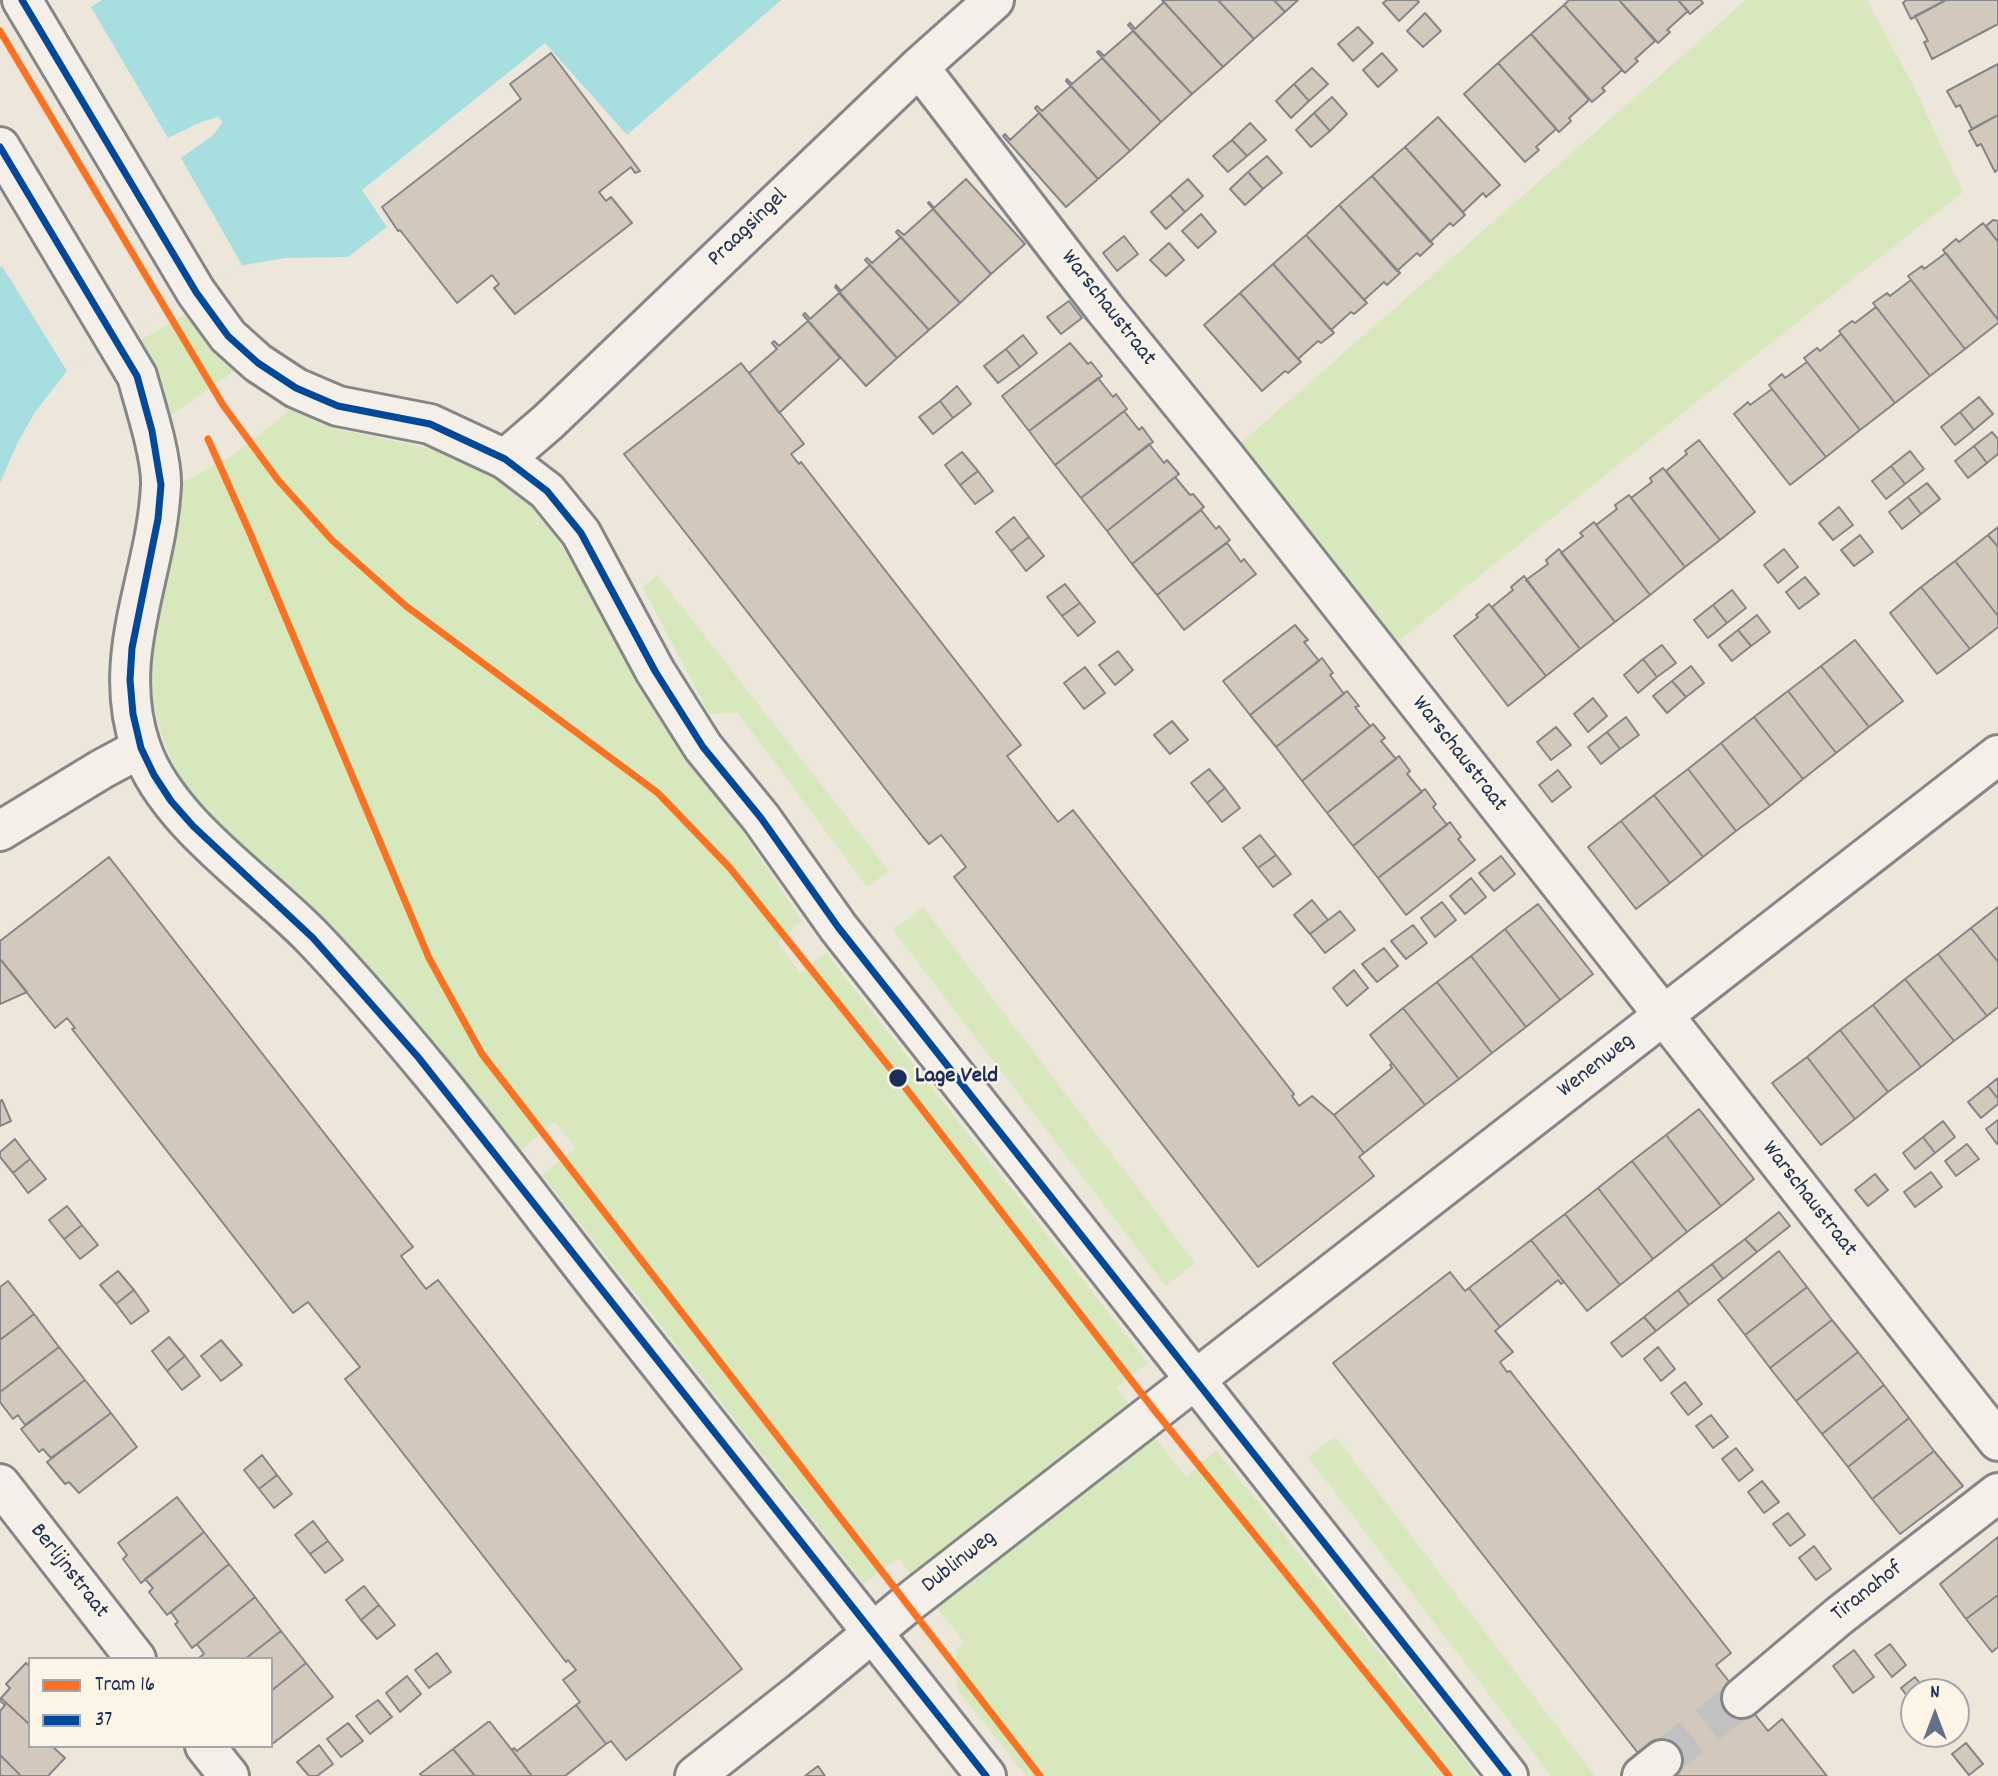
<!DOCTYPE html>
<style>
body{margin:0}
#map{position:relative;width:1998px;height:1776px;overflow:hidden;background:#ece6db;font-family:Dekko,sans-serif}
canvas{display:block}
.legend{position:absolute;left:28px;top:1657px;width:245px;height:91px;box-sizing:border-box;background:#fcf5e5;border:2px solid #a2a6af;margin:0;padding:9px 12px;list-style:none;font-size:21px;color:#1b2f5e}
.legend li{display:flex;align-items:center;gap:14px;height:35px}
.legend b{width:35px;border:2px solid #a2a6af}
.north{position:absolute;left:1900px;top:1678px;width:70px;height:70px;box-sizing:border-box;background:#fcf5e5;border:2px solid #a2a6af;border-radius:50%;rotate:0deg;font-size:19px;font-weight:700;line-height:28px;text-align:center;color:#1b2f5e}
.north::after{content:'';display:block;margin:auto;width:24px;height:32px;background:#646f8a;clip-path:polygon(50% 0,100% 100%,50% 72%,0 100%)}
</style>
<div id="map">
<canvas width="1998" height="1776"></canvas>
<ul class="legend">
<li><b style="height:9px;background:#fa7222"></b>Tram 16</li>
<li><b style="height:9px;background:#004899"></b>37</li>
</ul>
<div class="north">N</div>
</div>
<script>
const ctx = document.querySelector('canvas').getContext('2d');
ctx.lineJoin = 'round';
function fill(path, color) { ctx.fillStyle = color; ctx.fill(path, 'evenodd'); }
function trace(path, color, width, dash) { ctx.strokeStyle = color; ctx.lineWidth = width; ctx.lineCap = dash ? 'butt' : 'round'; ctx.setLineDash(dash || []); ctx.stroke(path); }
function write(font, color, halo, rows, align = 'center') {
  ctx.font = font + ' Dekko,sans-serif'; ctx.lineWidth = 5; ctx.setLineDash([]); ctx.textBaseline = 'middle'; ctx.strokeStyle = halo; ctx.fillStyle = color; for (const [text, x, y, turn = 0] of rows) {
    ctx.save(); ctx.translate(x, y); ctx.rotate((+turn || 0) * Math.PI / 180); ctx.textAlign = isNaN(turn) ? turn : align; if (halo) ctx.strokeText(text, 0, 0); ctx.fillText(text, 0, 0); ctx.restore();
  }
}
const green = new Path2D(`
 M1746 0H1867L1915 89 1963 192 1700 399 1380 656 1225 457Z
 M190 312 222 355 236 370 167 418 132 345Z
 M293 408 342 430 455 454 493 472 541 512 666 717 802 921 777 942 800 973 826 953 1148 1363 1116 1388 1186 1477 1216 1450 1478 1776H1026L957 1689 956 1651 964 1642 898 1558 864 1584 542 1175 575 1148 555 1122 512 1157C461 1092 411 1024 358 961 340 939 321 917 301 898 276 873 246 853 220 829 183 793 159 744 153 694 144 622 182 556 179 484L232 456Z
 M657 575 889 871 867 887 738 713 709 714 643 588Z
 M923 907 1195 1263 1166 1286 893 930Z
 M1335 1436 1595 1776H1551L1308 1457Z`);
const water = new Path2D(`
 M0 0H781L627 135 545 43 362 190 387 227 348 257 286 258 232 267 67 371 35 412 17 444 0 483Z`);
const pier = new Path2D(`
 M0 0H102L91 7 168 138 201 122 218 117 223 122 213 135 181 158 242 265 67 371 2 266 0 267Z`);
const building = new Path2D(`
 M1162 0H1218L1254 39 1223 67Z
 M1218 0H1274L1285 12 1254 39Z
 M1274 0H1298L1285 12Z
 M1387 0H1417L1419 2 1399 21 1383 3Z
 M1569 0H1619L1655 41 1635 59 1638 61 1625 73 1564 5Z
 M1619 0H1678L1688 11 1667 30 1670 32 1658 43Z
 M1678 0H1701L1703 3 1690 14Z
 M1906 0H1946L1911 19 1903 3Z
 M1946 0H1998V24L1932 59 1924 42 1928 41 1915 16Z
 M1164 2 1223 67 1192 94 1128 25 1130 23 1135 29Z
 M1564 5 1622 70 1602 88 1605 91 1592 102 1531 34Z
 M1425 13 1441 31 1423 47 1407 31Z
 M1358 27 1373 43 1353 61 1338 44Z
 M1133 31 1192 94 1161 122 1097 52 1099 51 1104 56Z
 M1531 34 1589 100 1569 118 1571 121 1559 132 1498 63Z
 M551 53 640 171 635 173 631 167 599 192 606 201 611 197 632 223 515 314 494 288 499 284 492 275 457 303 400 230 398 231 382 207 521 99 510 84Z
 M1382 53 1397 70 1378 87 1363 70Z
 M1102 58 1161 122 1130 151 1066 81 1067 79 1072 84Z
 M1498 63 1556 129 1536 147 1539 150 1525 162 1464 94Z
 M1998 64V115L1972 129 1960 105 1956 107 1947 91Z
 M1312 68 1328 84 1309 101 1294 84Z
 M1294 84 1309 101 1291 118 1276 101Z
 M1071 86 1130 151 1098 179 1035 108 1037 106 1042 111Z
 M1332 97 1347 114 1330 131 1314 113Z
 M1039 113 1098 179 1066 207 1003 136 1005 134 1010 140Z
 M1314 113 1330 131 1311 147 1296 130Z
 M1998 115V169L1995 172 1981 144 1977 146 1969 131Z
 M1438 117 1500 185 1486 197 1483 193 1463 212 1405 147Z
 M1250 123 1266 140 1247 156 1232 140Z
 M1232 140 1247 156 1228 172 1213 156Z
 M1405 147 1465 215 1453 226 1450 223 1430 242 1372 176Z
 M1267 156 1282 173 1263 189 1248 172Z
 M1248 172 1263 189 1245 205 1230 189Z
 M1372 176 1433 244 1420 256 1417 253 1397 271 1339 205Z
 M966 179 1025 244 991 274 928 203 929 202 934 208Z
 M1188 179 1203 196 1185 212 1170 195Z
 M1170 195 1185 212 1166 229 1151 212Z
 M1339 205 1400 273 1387 285 1384 282 1364 300 1306 235Z
 M933 209 991 274 960 303 896 232 898 230 904 235Z
 M1201 214 1216 232 1198 248 1182 231Z
 M1993 220 1998 221V242L1986 226Z
 M1983 223 1998 242V320L1943 250 1956 239 1959 242Z
 M1306 235 1367 303 1354 314 1351 312 1331 330 1273 264Z
 M1124 236 1138 254 1117 271 1103 253Z
 M901 237 960 303 929 330 865 260 867 258 872 263Z
 M1169 243 1184 260 1166 276 1150 260Z
 M1946 253 1998 320V323L1965 349 1908 276 1922 266 1924 269Z
 M1273 264 1334 333 1321 343 1318 341 1298 359 1240 293Z
 M870 265 929 330 897 358 835 287 836 285 841 291Z
 M1911 280 1965 349 1930 376 1873 303 1887 293 1890 296Z
 M839 293 897 358 866 386 803 315 805 313 810 319Z
 M1240 293 1301 362 1288 373 1285 371 1262 391 1204 325Z
 M1069 301 1082 318 1061 334 1047 317Z
 M1876 307 1930 376 1895 403 1839 331 1852 321 1855 323Z
 M808 321 840 358 779 413 749 373 777 349 772 343 774 341 779 346Z
 M1841 334 1895 403 1860 430 1804 358 1817 348 1820 351Z
 M1023 335 1037 353 1020 367 1006 349Z
 M1070 343 1088 364 1091 362 1102 376 1029 431 1002 396Z
 M1006 349 1020 367 998 383 984 366Z
 M1807 362 1860 430 1826 457 1769 385 1782 374 1785 378Z
 M741 363 804 444 791 454 799 464 801 462 1021 745 1007 756 1058 822 1073 810 1294 1094 1292 1096 1299 1106 1312 1096 1334 1115 1364 1153 1359 1157 1374 1176 1258 1267 954 877 966 867 953 850 941 835 929 844 923 837 624 454Z
 M1098 378 1113 397 1116 394 1127 409 1055 465 1029 431Z
 M957 386 971 404 953 418 940 401Z
 M1772 389 1826 457 1790 485 1734 414 1748 402 1750 405Z
 M1979 397 1993 414 1974 430 1960 412Z
 M940 401 953 418 933 434 919 417Z
 M1124 411 1139 430 1142 427 1153 442 1081 498 1055 465Z
 M1960 412 1974 430 1955 445 1941 427Z
 M1992 432 1998 439V454L1987 463 1974 446Z
 M1699 440 1755 512 1720 540 1666 471 1687 454 1685 451Z
 M1149 444 1164 463 1167 460 1179 474 1107 531 1081 498Z
 M1974 446 1987 463 1968 478 1955 461Z
 M1910 451 1924 469 1905 484 1891 466Z
 M962 452 978 471 960 485 945 465Z
 M1891 466 1905 484 1886 499 1872 481Z
 M1663 468 1720 540 1685 567 1631 498 1652 482 1650 478Z
 M978 471 993 491 975 504 960 485Z
 M1175 477 1190 495 1193 494 1204 507 1132 564 1107 531Z
 M1927 483 1940 499 1921 514 1908 497Z
 M1629 495 1685 567 1650 595 1596 525 1617 509 1615 505Z
 M1908 497 1921 514 1902 529 1889 512Z
 M1839 507 1853 525 1833 540 1819 523Z
 M1201 510 1216 529 1219 526 1230 540 1157 595 1132 564Z
 M1014 517 1029 537 1011 551 996 532Z
 M1594 522 1650 595 1615 622 1561 553 1583 536 1580 533Z
 M1998 527V547L1988 535Z
 M1860 535 1873 552 1854 566 1841 550Z
 M1988 535 1998 547V616L1955 561Z
 M1029 537 1044 556 1026 571 1011 551Z
 M1227 543 1241 562 1244 559 1256 574 1184 630 1157 595Z
 M1559 549 1615 622 1580 649 1526 580 1548 564 1546 560Z
 M1784 549 1798 567 1778 583 1764 565Z
 M1955 561 1998 616V627L1970 649 1921 587Z
 M1524 576 1580 649 1546 676 1492 607 1513 590 1511 587Z
 M1805 577 1819 594 1799 609 1786 592Z
 M1065 584 1080 603 1062 616 1047 597Z
 M1921 587 1970 649 1937 674 1890 613Z
 M1732 590 1746 608 1727 623 1713 605Z
 M1080 603 1095 622 1078 636 1062 616Z
 M1489 604 1546 676 1508 706 1454 636 1478 617 1476 615Z
 M1713 605 1727 623 1708 638 1694 620Z
 M1757 615 1770 632 1751 646 1738 630Z
 M1295 625 1308 640 1304 642 1319 661 1250 715 1223 681Z
 M1738 630 1751 646 1732 661 1719 645Z
 M1855 640 1903 701 1869 727 1821 666Z
 M1662 645 1676 663 1657 677 1643 659Z
 M1118 651 1133 670 1115 685 1099 665Z
 M1322 658 1333 673 1330 675 1344 694 1276 747 1250 715Z
 M1643 659 1657 677 1638 693 1624 675Z
 M1691 666 1704 683 1686 697 1672 681Z
 M1821 666 1869 727 1836 753 1788 691Z
 M1085 667 1105 693 1084 709 1064 683Z
 M1672 681 1686 697 1667 713 1653 696Z
 M1347 691 1359 706 1355 707 1370 726 1302 781 1276 747Z
 M1788 691 1836 753 1803 779 1754 717Z
 M1593 698 1607 716 1588 732 1574 714Z
 M1626 717 1639 735 1620 749 1607 732Z
 M1754 717 1803 779 1770 806 1721 743Z
 M1172 721 1188 740 1170 754 1154 735Z
 M1373 724 1385 738 1381 741 1396 759 1327 813 1302 781Z
 M1556 727 1571 745 1551 760 1537 742Z
 M1607 732 1620 749 1601 764 1588 747Z
 M1721 743 1770 806 1736 831 1688 769Z
 M1399 756 1410 771 1407 774 1422 792 1353 846 1327 813Z
 M1209 769 1225 788 1207 803 1191 783Z
 M1688 769 1736 831 1703 857 1654 795Z
 M1558 770 1571 787 1552 802 1539 785Z
 M1225 788 1240 808 1222 822 1207 803Z
 M1425 789 1436 804 1433 807 1447 825 1378 878 1353 846Z
 M1654 795 1703 857 1670 883 1621 821Z
 M1621 821 1670 883 1636 909 1588 847Z
 M1450 822 1461 837 1458 839 1475 860 1406 915 1378 878Z
 M1260 835 1276 855 1258 868 1243 848Z
 M1276 855 1291 874 1273 887 1258 868Z
 M1501 856 1515 874 1494 891 1479 873Z
 M109 857 413 1247 401 1256 413 1272 426 1289 438 1280 742 1669 626 1760 611 1741 606 1744 576 1705 580 1702 563 1680 576 1670 568 1660 566 1662 345 1379 360 1367 308 1302 293 1313 72 1029 75 1028 67 1018 55 1028 0 959V941Z
 M1471 878 1486 897 1465 914 1450 896Z
 M1312 900 1328 920 1310 934 1294 915Z
 M1442 902 1456 920 1435 937 1421 918Z
 M1538 904 1593 974 1560 1000 1505 929Z
 M1998 907V962L1971 928Z
 M1340 911 1355 930 1325 953 1310 934Z
 M1413 925 1427 943 1406 959 1391 941Z
 M1971 928 1998 962V1007L1987 1016 1938 954Z
 M1505 929 1560 1000 1526 1027 1471 956Z
 M1384 948 1398 966 1377 982 1362 964Z
 M1938 954 1987 1016 1954 1041 1905 979Z
 M1471 956 1526 1027 1492 1053 1437 982Z
 M0 959 27 992 0 1004Z
 M1354 970 1368 988 1347 1006 1333 988Z
 M1905 979 1954 1041 1921 1067 1873 1005Z
 M1437 982 1492 1053 1459 1079 1403 1008Z
 M1873 1005 1921 1067 1888 1092 1840 1030Z
 M1403 1008 1459 1079 1425 1105 1370 1035Z
 M1840 1030 1888 1092 1855 1119 1807 1057Z
 M1807 1057 1855 1119 1821 1145 1772 1083Z
 M1392 1063 1425 1105 1364 1153 1334 1115 1392 1068 1390 1065Z
 M1998 1078V1099L1988 1086Z
 M1988 1086 1998 1099V1104L1981 1118 1968 1102Z
 M2 1100 11 1121 0 1126V1101Z
 M1699 1109 1754 1179 1721 1206 1666 1135Z
 M1998 1120V1144H1997L1986 1129Z
 M1943 1121 1955 1137 1935 1153 1923 1137Z
 M1666 1135 1721 1206 1687 1232 1632 1161Z
 M1923 1137 1935 1153 1915 1169 1903 1153Z
 M15 1139 30 1159 13 1173 0 1157V1152Z
 M1967 1144 1979 1159 1956 1176 1945 1161Z
 M30 1159 46 1179 28 1193 13 1173Z
 M1632 1161 1687 1232 1653 1259 1598 1188Z
 M1931 1172 1942 1187 1915 1207 1904 1192Z
 M1875 1174 1888 1190 1868 1206 1855 1190Z
 M1598 1188 1653 1259 1620 1285 1565 1214Z
 M67 1206 82 1225 64 1239 49 1220Z
 M1779 1212 1790 1226 1757 1252 1745 1239Z
 M1565 1214 1620 1285 1587 1311 1531 1240Z
 M82 1225 98 1245 80 1259 64 1239Z
 M1745 1239 1757 1252 1723 1279 1712 1264Z
 M1531 1240 1564 1282 1561 1284 1558 1280 1500 1327 1469 1288Z
 M1779 1251 1807 1287 1745 1335 1718 1300Z
 M1712 1264 1723 1279 1689 1305 1678 1290Z
 M118 1271 134 1290 116 1304 100 1285Z
 M1450 1272 1465 1291 1469 1288 1500 1327 1495 1331 1513 1352 1500 1362 1507 1372 1510 1371 1731 1653 1716 1665 1768 1731 1782 1719 1827 1776H1674L1650 1744 1638 1753 1333 1363Z
 M8 1281 34 1314 0 1340V1287Z
 M1807 1287 1832 1320 1770 1368 1745 1335Z
 M134 1290 149 1311 131 1324 116 1304Z
 M1678 1290 1689 1305 1656 1331 1644 1317Z
 M34 1314 59 1347 0 1392V1340Z
 M1644 1317 1656 1331 1622 1357 1611 1343Z
 M1832 1320 1858 1352 1796 1401 1770 1368Z
 M169 1337 185 1356 167 1371 152 1351Z
 M221 1340 242 1365 221 1381 201 1356Z
 M59 1347 85 1380 25 1425 18 1415 13 1419 0 1402V1392Z
 M1658 1347 1675 1369 1661 1381 1644 1359Z
 M1858 1352 1884 1385 1822 1434 1796 1401Z
 M185 1356 200 1376 182 1390 167 1371Z
 M85 1380 111 1413 51 1458 43 1449 39 1452 21 1429Z
 M1685 1382 1702 1404 1688 1415 1671 1393Z
 M1884 1385 1909 1418 1848 1467 1822 1434Z
 M111 1413 137 1447 79 1493 69 1482 65 1484 47 1462Z
 M1711 1415 1728 1437 1713 1448 1696 1426Z
 M1909 1418 1934 1451 1872 1499 1848 1467Z
 M1736 1448 1753 1470 1739 1481 1722 1459Z
 M1934 1451 1963 1486 1900 1534 1872 1499Z
 M262 1455 277 1475 259 1489 244 1470Z
 M277 1475 292 1494 274 1508 259 1489Z
 M1762 1481 1779 1502 1764 1513 1748 1492Z
 M177 1497 204 1532 141 1583 123 1559 127 1555 118 1543Z
 M1788 1513 1805 1535 1790 1546 1773 1524Z
 M313 1521 328 1541 310 1554 295 1535Z
 M204 1532 229 1564 167 1615 149 1592 153 1588 145 1579Z
 M1998 1537V1595L1966 1619 1940 1584Z
 M328 1541 343 1560 325 1573 310 1554Z
 M1814 1546 1831 1569 1816 1580 1799 1558Z
 M229 1564 255 1597 192 1648 175 1624 178 1622 171 1612Z
 M364 1586 379 1605 361 1620 346 1600Z
 M1998 1595V1647L1992 1652 1966 1619Z
 M255 1597 281 1631 245 1659H201L200 1657 204 1654 197 1644Z
 M379 1605 395 1625 377 1639 361 1620Z
 M281 1631 306 1663 271 1691V1659H245Z
 M1890 1644 1906 1665 1892 1677 1875 1655Z
 M1854 1650 1874 1677 1853 1693 1833 1666Z
 M437 1653 451 1672 429 1688 415 1670Z
 M26 1663 30 1667V1725L1 1698 10 1688 6 1684Z
 M306 1663 333 1697 271 1745V1691Z
 M407 1676 421 1694 400 1712 386 1693Z
 M1915 1677 1927 1692H1914V1705L1901 1688Z
 M1 1698 30 1725V1746H52L65 1758 48 1776H21L0 1755V1711L5 1705 0 1701Z
 M378 1700 392 1717 370 1734 356 1716Z
 M576 1705 606 1744 565 1776H532L512 1750 514 1748 517 1751Z
 M488 1722H490L532 1776H475L453 1749Z
 M348 1723 363 1741 341 1757 327 1739Z
 M1937 1734H1955L1943 1743Z
 M1966 1743 1983 1764 1969 1775 1952 1754Z
 M319 1745 333 1764 317 1776H309L297 1762Z
 M453 1749 475 1776H422L420 1774Z
 M0 1755 21 1776H0Z
 M818 1766 825 1776H805Z`);
const streetTunnel = new Path2D(`
 M1662 1760 1742 1698`);
const street = new Path2D(`
 M919 67 1104 308 1225 457 1998 1441
 M505 459 548 422 919 67 994 0
 M0 831 102 769 141 748
 M0 1484 136 1659
 M1742 1698 1839 1616 1998 1493
 M205 1746 229 1776
 M695 1776 800 1693 907 1604 1998 755
 M1642 1776 1662 1760`);
const secondary = new Path2D(`
 M22 0 196 292 228 336 258 363 296 388 338 406 430 424 505 459 547 491 581 533 655 671 703 747 761 818 838 927 1508 1776
 M0 147 137 376C145 405 162 457 161 485 157 576 109 655 141 748 167 823 259 882 313 938 354 981 394 1028 432 1074 496 1151 555 1232 618 1311 740 1466 864 1621 986 1776`);
const bus1 = new Path2D(`
 M22 0 196 292 228 336 258 363 296 388 338 406 430 424 505 459 547 491 581 533 655 671 703 747 761 818 838 927 1508 1776
 M0 147 137 376 152 431 161 485 158 519 132 648 130 680 133 714 141 748 154 775 171 801 193 826 313 938 418 1057 986 1776`);
const tram1 = new Path2D(`
 M0 31 223 405 278 480 332 540 406 606 658 793 730 868 898 1078 1155 1411 1449 1776
 M208 439 250 533 429 958 482 1054 1040 1776`);
const markers = [
 [898,1078,10,"#1b2f5e"]
];
const streetNames = [
 ["Praagsingel",749,229,-44],
 ["Warschaustraat",1107,309,52],
 ["Warschaustraat",1458,755,52],
 ["Wenenweg",1597,1067,-38],
 ["Warschaustraat",1808,1200,52],
 ["Dublinweg",960,1563,-38],
 ["Berlijnstraat",68,1572,52],
 ["Tiranahof",1868,1593,-38]
];
const stopNames = [
 ["Lage Veld",915,1078]
];
fill(green, '#d7e8bc');
fill(water, '#a7dfe1');
fill(pier, '#ece6db');
fill(building, '#d2c9bc');
trace(building, '#85868a', 2);
trace(streetTunnel, '#c2c1c2', 38, [38, 19]);
trace(street, '#85868a', 44);
trace(secondary, '#85868a', 44);
trace(street, '#f4f0e9', 38);
trace(secondary, '#f4f0e9', 38);
trace(bus1, '#004899', 7);
trace(tram1, '#fa7222', 7);
for (const [x, y, r, color] of markers) { const dot = new Path2D(); dot.arc(x, y, r, 0, 2 * Math.PI); ctx.fillStyle = color; ctx.fill(dot); trace(dot, '#fcf5e5', 2.5); }
write('23px', '#1b2f5e', '#fcf5e5', streetNames);
write('bold 23px', '#1b2f5e', '#fcf5e5', stopNames, 'left');
</script>
